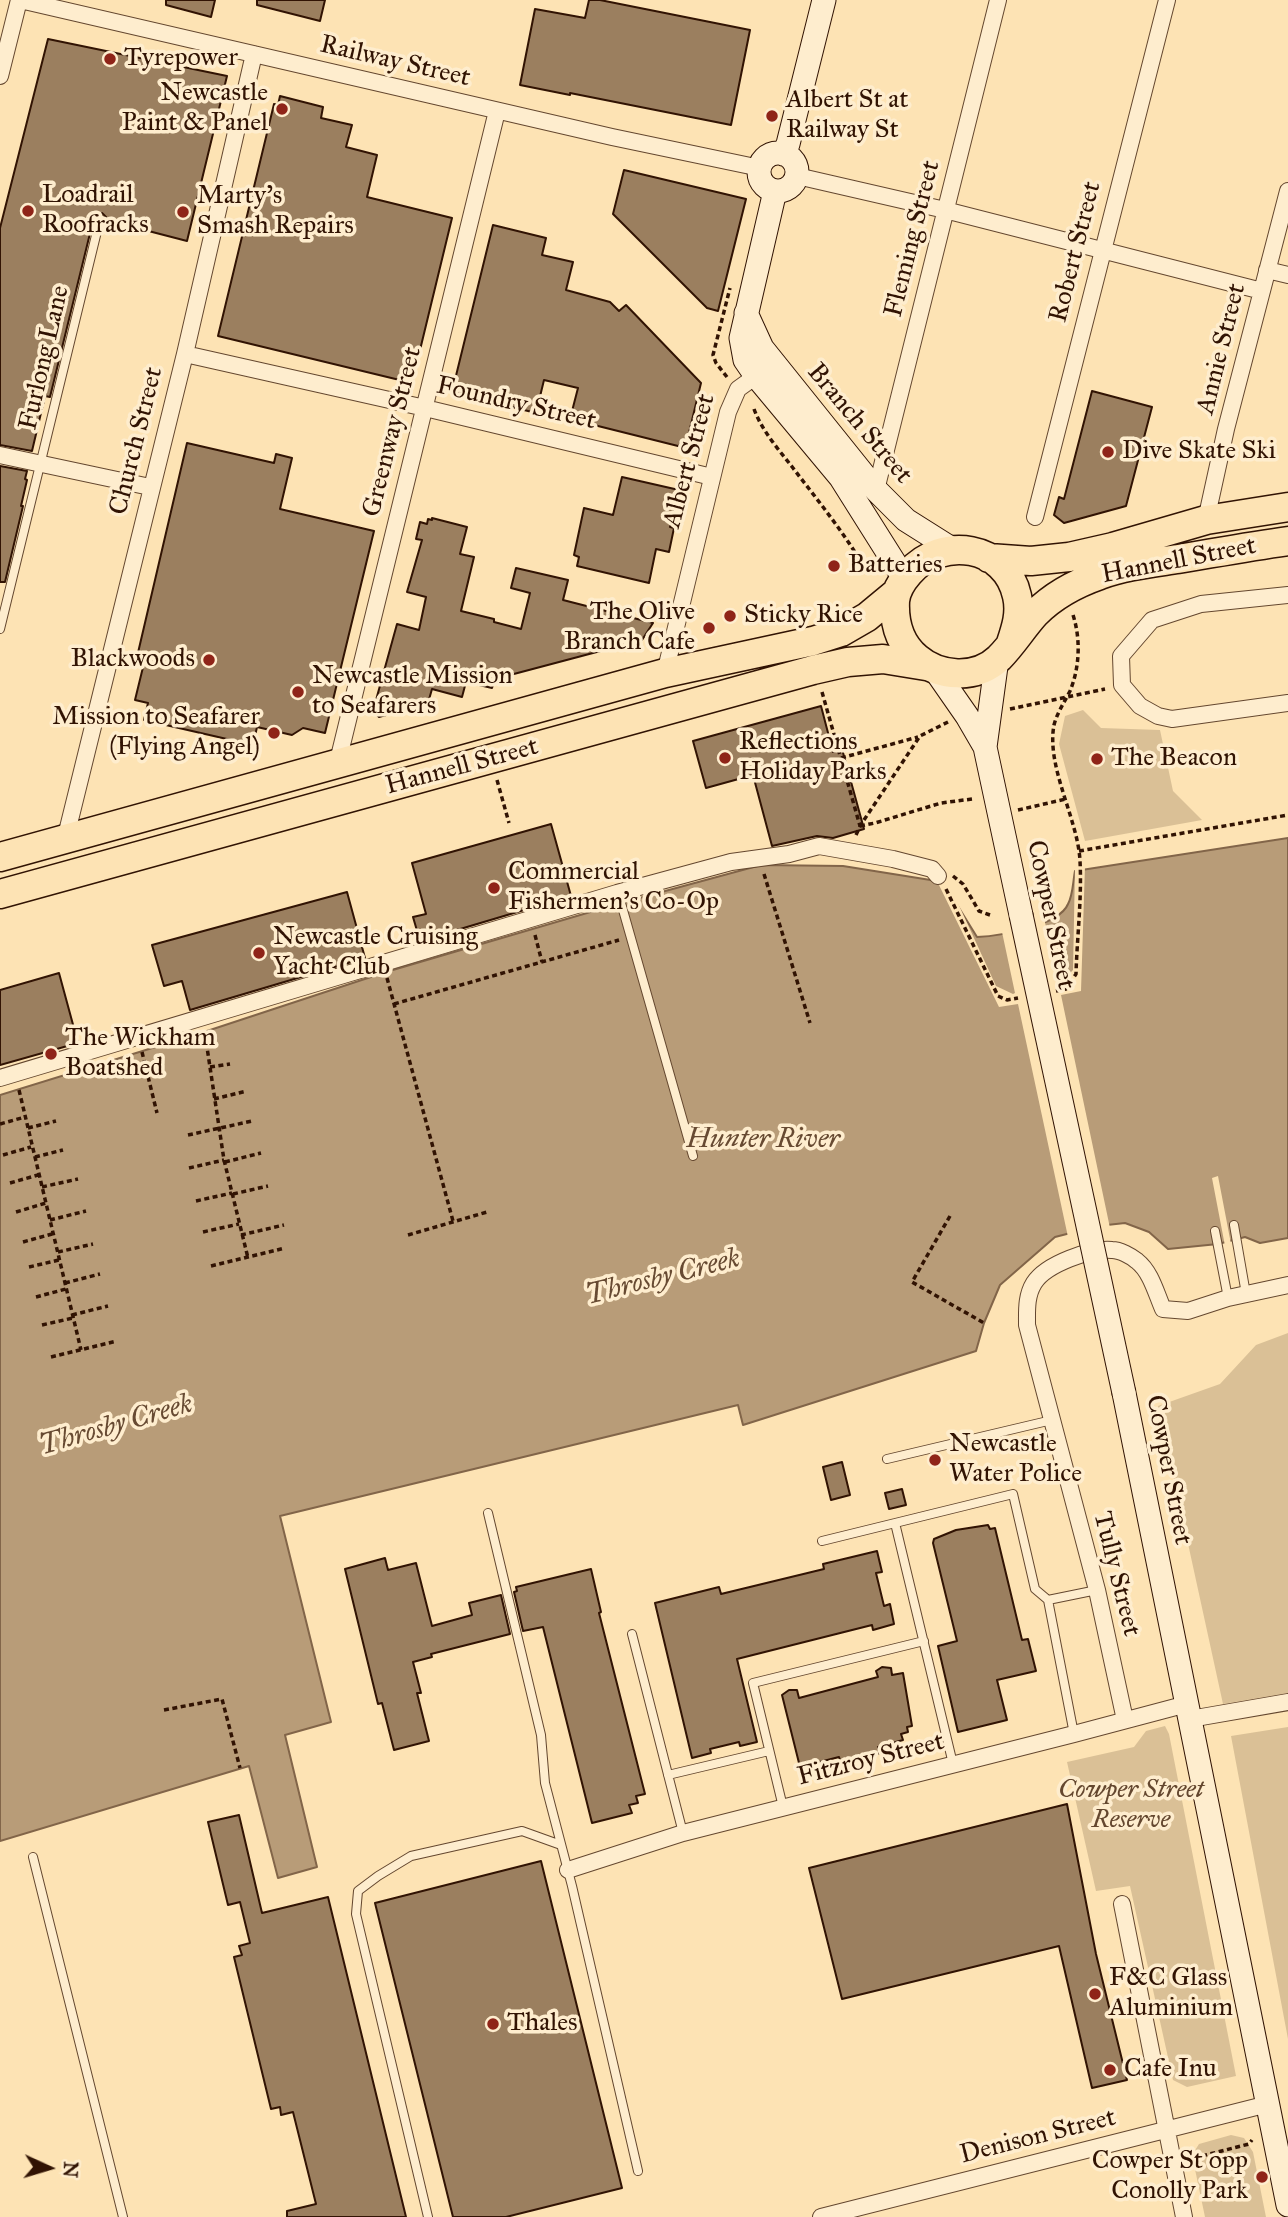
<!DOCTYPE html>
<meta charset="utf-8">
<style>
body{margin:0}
#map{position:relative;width:1288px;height:2217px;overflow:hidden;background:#fde3b4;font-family:"IM FELL Great Primer",serif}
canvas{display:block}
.north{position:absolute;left:14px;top:2133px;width:70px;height:70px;-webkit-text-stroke:5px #feedce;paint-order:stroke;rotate:94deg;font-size:19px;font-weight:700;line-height:28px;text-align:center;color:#311303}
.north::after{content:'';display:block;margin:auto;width:24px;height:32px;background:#311303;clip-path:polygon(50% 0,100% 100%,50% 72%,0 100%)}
</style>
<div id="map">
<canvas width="1288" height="2217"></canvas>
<div class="north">N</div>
</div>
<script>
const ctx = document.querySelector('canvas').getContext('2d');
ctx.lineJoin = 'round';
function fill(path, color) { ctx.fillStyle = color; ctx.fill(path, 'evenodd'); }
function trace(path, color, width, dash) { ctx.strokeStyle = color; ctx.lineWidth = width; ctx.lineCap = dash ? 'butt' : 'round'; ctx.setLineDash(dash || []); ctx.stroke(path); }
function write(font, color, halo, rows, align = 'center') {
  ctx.font = font + ' "IM FELL Great Primer",serif'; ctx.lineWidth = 7; ctx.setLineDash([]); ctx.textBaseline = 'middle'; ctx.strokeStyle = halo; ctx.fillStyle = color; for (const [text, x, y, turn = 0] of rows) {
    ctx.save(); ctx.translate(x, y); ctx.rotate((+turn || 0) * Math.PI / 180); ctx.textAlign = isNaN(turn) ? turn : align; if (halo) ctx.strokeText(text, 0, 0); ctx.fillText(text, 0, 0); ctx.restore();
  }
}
const green = new Path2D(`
 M1083 710 1101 728 1160 730 1173 791 1202 820 1085 841 1059 744 1065 716Z
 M1288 1333V1693L1223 1704 1158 1406 1220 1384 1256 1345Z
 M1165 1726 1169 1734 1236 2076 1187 2087 1173 2080 1130 1886 1096 1891 1067 1762 1134 1747 1146 1731Z
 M1288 1727V2039L1231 1736Z
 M1231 2135 1244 2138 1253 2152 1266 2217H1205L1192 2155 1199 2144Z`);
const water = new Path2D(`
 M1288 838V1238L1260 1243 1245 1237 1218 1244 1168 1249 1149 1232 1125 1223 1098 1226 1055 1237 1000 1285 984 1323 976 1351 743 1425 738 1405 280 1516 331 1722 285 1735 317 1867 278 1878 249 1766 0 1841V1095L204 1032 386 972 621 903 761 865 843 866 943 882 977 937C999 936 1059 926 1068 904 1073 895 1073 881 1075 871Z`);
const pier = new Path2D(`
 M1085 866 1081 991 1061 995 1110 1228 1068 1237 1018 1004 999 1007 936 879H945L951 888 996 986 1013 994 1015 993 1002 932 1044 918 1059 984 1073 970 1075 868Z
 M1218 1176 1231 1244 1225 1246 1212 1178Z`);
const building = new Path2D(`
 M166 0H215L211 17 166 5Z
 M257 0H325L320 21 257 5Z
 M589 0H600L750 30 731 125 570 93V95L520 85 535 9 585 18Z
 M48 39 227 76 187 241 106 220V217L102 213H98L94 217 50 397 45 396 32 451 0 445V228Z
 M280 96 323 107 321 118 352 125 346 147 377 155 367 197 452 218 412 383 218 336 274 104 278 105Z
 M624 170 746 199 718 311 707 308 613 214Z
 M493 225 546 238 542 255 573 262 566 290 610 302 619 311 626 305 701 383 687 441 678 446 570 419 578 388 544 380 536 413 452 392Z
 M1092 391 1152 407 1126 506 1064 523 1054 515 1059 497 1064 499Z
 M187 443 274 463 276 454 292 458 280 509 374 531 325 733 303 728 292 735 257 727 253 745 144 720 148 703 135 700 145 659 137 657Z
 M0 466 27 471 25 479 27 480 21 506H23L5 582H0Z
 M622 477 679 490 670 527 674 528 669 552 656 549 649 583 577 566 579 557 574 555 584 508 613 515Z
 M432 518 467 527 460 554 474 557 461 611 494 619V622L521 629 530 593 511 588 516 568 568 580 563 600 653 623 642 640 495 679 492 688 466 682 462 697 432 689 428 703 379 717 373 711 397 624 419 630 426 597 407 592 422 540 416 539 420 522 427 524 428 519 432 520Z
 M821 706 833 752 842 749 864 829 833 838 817 836 772 846 753 775 706 788 693 741Z
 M551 824 571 896 420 941 413 917 426 914 412 863Z
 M347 892 365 958 190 1010 182 981 164 986 152 945Z
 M59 973 78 1043 0 1065V990Z
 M842 1462 850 1495 831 1500 823 1467Z
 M902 1489 906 1505 889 1509 885 1493Z
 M988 1525 990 1529 995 1528 1022 1640 1028 1639 1036 1671 997 1680 1007 1720 958 1732 938 1646 957 1641 933 1543 934 1539 956 1530Z
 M877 1551 882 1572 876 1573 884 1606 890 1604 894 1624 873 1630 872 1625 737 1659 757 1742 740 1746 739 1742 710 1749 711 1753 692 1758 655 1603 719 1587 721 1594 824 1569 823 1564Z
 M385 1558 388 1570 416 1563 432 1626 472 1615 469 1603 501 1595 510 1634 431 1654 432 1657 413 1662 421 1693H417L429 1741 394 1750 382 1703 378 1704 345 1569Z
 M591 1569 601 1612 599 1613 645 1794 636 1796 638 1803 629 1805 632 1813 592 1823 543 1627 523 1631 514 1592 517 1591 516 1587Z
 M882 1667 891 1668 892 1675 903 1673 912 1726 907 1727 908 1732 901 1734 903 1740 878 1747 880 1753 841 1763 839 1757 800 1767 782 1695 789 1690H797L799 1698 878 1677 876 1671Z
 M1067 1804 1096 1954 1127 2080 1092 2088 1059 1946 842 1999 809 1868Z
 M239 1815 262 1913 328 1897 406 2217H287V2211L316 2204 293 2112 281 2115 280 2107 271 2109 234 1957 242 1955 239 1946 250 1943 240 1902 228 1905 208 1822Z
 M541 1861 622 2188 506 2217H453L375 1903Z`);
const path = new Path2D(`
 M727 377 716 363 713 355 730 288
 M754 409C762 431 779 450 793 468 819 502 846 535 867 572
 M822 692 860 826
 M1010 709 1105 689
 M841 758 918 737
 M497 780 509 823
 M1018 810 1066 799
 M860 826 875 823 941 803 972 799
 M856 835 860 826 920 736 948 722
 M1079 851 1288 815
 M764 874 810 1023
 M953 876 963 884 979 911 990 915
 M946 889 998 996 1007 1000 1018 998
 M535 935 542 962
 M387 978 453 1221
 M1056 991 1066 989 1076 974C1077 937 1082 898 1080 861 1078 819 1046 767 1054 725 1057 713 1064 703 1070 691 1080 667 1081 637 1072 612
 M394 1004 619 940
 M205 1034 224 1160 248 1258
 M142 1052 157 1113
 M210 1067 230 1064
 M19 1090 81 1350
 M214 1099 247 1091
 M0 1124 25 1117
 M28 1128 56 1121
 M188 1135 252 1121
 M3 1155 31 1147
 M35 1157 63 1150
 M225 1162 261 1153
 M189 1168 224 1160
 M10 1183 38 1175
 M42 1187 78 1179
 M233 1194 268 1186
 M196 1201 232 1193
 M16 1212 46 1203
 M950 1216 912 1282 984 1323
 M50 1220 86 1211
 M203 1232 239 1224
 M241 1235 284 1225
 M408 1235 487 1212
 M23 1242 52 1234
 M58 1252 93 1244
 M211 1266 285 1248
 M29 1267 59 1260
 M65 1283 100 1274
 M36 1297 66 1289
 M72 1315 108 1306
 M42 1325 73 1318
 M51 1357 117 1341
 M164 1710 222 1699 240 1768
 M1194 2158 1249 2144 1252 2140
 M1144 2164 1151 2163`);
const lane = new Path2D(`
 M0 629 100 219
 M621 903 693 1156
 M1234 1225 1246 1294
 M1215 1231 1228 1298
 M887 1459 1052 1420
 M488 1513 541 1735 545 1783 572 1886 638 2171
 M895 1523 953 1764
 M822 1541 1013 1494 1035 1589 1048 1600 1097 1590
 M1048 1600 1074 1734
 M632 1634 683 1833
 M668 1775 769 1751
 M783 1807 753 1683 924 1641
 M33 1857 123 2217
 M428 2217 356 1914 358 1891 378 1876 411 1856 522 1831 561 1845`);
const street = new Path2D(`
 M20 0 612 137 760 168
 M0 76 19 0
 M797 176 945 210 1262 291
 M1267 270 1288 275
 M185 354 425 408 712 477
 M0 455 150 487
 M876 490 998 0
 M1035 517 1167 0
 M1206 520 1226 429 1288 191
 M1288 595 1201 604 1152 620 1121 656 1122 685 1140 706 1158 716 1172 719 1288 703
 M665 673 728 412 738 389 756 376
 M337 765 497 111
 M65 840 185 354 254 54
 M0 1078 617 893 731 862 789 854 819 846 893 859 932 869 938 876
 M1190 1719 1288 1702
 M1125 1720 1097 1590 1027 1325C1027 1310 1026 1296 1034 1283 1046 1264 1091 1248 1112 1250 1120 1250 1131 1256 1137 1261 1151 1272 1156 1293 1163 1309L1188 1311 1228 1298 1288 1285
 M568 1870 683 1833 1074 1734 1187 1704
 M1122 1904 1184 2217
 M821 2217 1268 2104`);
const secondary = new Path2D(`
 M759 172a19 19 0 1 1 38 0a19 19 0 1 1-38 0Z
 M783 154 788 144 824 0
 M775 191 741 338 745 360 756 376 841 478 904 578
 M746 313 762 348 876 490 906 520 952 549
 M935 670 967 716 985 747 1021 915
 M985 747 997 659
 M1124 1393 1288 2205`);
const highway = new Path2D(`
 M989 558 1031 561 1069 557 1113 547 1206 520 1288 507
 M1011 643C1016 628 1021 613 1017 596 1006 545 942 535 909 573 902 581 896 590 895 601 894 622 899 643 917 658 939 677 976 680 999 658 1013 644 1023 627 1036 613 1054 595 1077 583 1100 575 1124 566 1152 563 1178 559 1214 553 1251 546 1288 541
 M0 857 665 673 813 641 841 632 867 617 896 593
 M0 894 813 670 848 662 883 659 926 666`);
const secondaryBridge = new Path2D(`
 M1021 915 1124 1393`);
const markers = [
 [110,59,7,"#8f2418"],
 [282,109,7,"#8f2418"],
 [772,116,7,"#8f2418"],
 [28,211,7,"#8f2418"],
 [183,212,7,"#8f2418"],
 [1108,452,7,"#8f2418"],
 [834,566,7,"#8f2418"],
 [730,616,7,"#8f2418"],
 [709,628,7,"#8f2418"],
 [209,660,7,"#8f2418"],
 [298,692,7,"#8f2418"],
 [274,733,7,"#8f2418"],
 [725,758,7,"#8f2418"],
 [1097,759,7,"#8f2418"],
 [494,888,7,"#8f2418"],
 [259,953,7,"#8f2418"],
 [51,1054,7,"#8f2418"],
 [935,1460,7,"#8f2418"],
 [1095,1994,7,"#8f2418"],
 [493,2024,7,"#8f2418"],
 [1110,2070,7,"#8f2418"],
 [1262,2177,7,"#8f2418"]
];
const poiNames = [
 ["Tyrepower",124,59],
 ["Newcastle",268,94,"right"],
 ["Paint & Panel",268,124,"right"],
 ["Albert St at",786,101],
 ["Railway St",786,131],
 ["Loadrail",42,196],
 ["Roofracks",42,226],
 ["Marty's",197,197],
 ["Smash Repairs",197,227],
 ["Dive Skate Ski",1122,452],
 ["Batteries",848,566],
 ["The Olive",695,613,"right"],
 ["Branch Cafe",695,643,"right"],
 ["Sticky Rice",744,616],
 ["Blackwoods",195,660,"right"],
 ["Newcastle Mission",312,677],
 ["to Seafarers",312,707],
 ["Mission to Seafarer",260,718,"right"],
 ["(Flying Angel)",260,748,"right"],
 ["Reflections",739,743],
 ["Holiday Parks",739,773],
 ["The Beacon",1111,759],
 ["Commercial",508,873],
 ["Fishermen’s Co-Op",508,903],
 ["Newcastle Cruising",273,938],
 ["Yacht Club",273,968],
 ["The Wickham",65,1039],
 ["Boatshed",65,1069],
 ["Newcastle",949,1445],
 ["Water Police",949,1475],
 ["F&C Glass",1109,1979],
 ["Aluminium",1109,2009],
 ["Thales",507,2024],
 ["Cafe Inu",1124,2070],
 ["Cowper St opp",1248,2162,"right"],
 ["Conolly Park",1248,2192,"right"]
];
const streetNames = [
 ["Railway Street",395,62,13],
 ["Fleming Street",913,239,-76],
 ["Robert Street",1076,252,-76],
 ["Annie Street",1222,349,-76],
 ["Furlong Lane",45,358,-77],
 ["Foundry Street",516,404,13],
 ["Branch Street",859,424,50],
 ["Greenway Street",393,432,-76],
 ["Church Street",137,441,-76],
 ["Albert Street",690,461,-75],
 ["Hannell Street",1179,561,-11],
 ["Hannell Street",462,767,-15],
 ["Cowper Street",1050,915,78],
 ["Cowper Street",1168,1470,79],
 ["Tully Street",1116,1574,76],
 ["Fitzroy Street",871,1760,-14],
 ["Denison Street",1038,2137,-14]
];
const parkNames = [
 ["Cowper Street",1131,1791],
 ["Reserve",1131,1821]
];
const waterNames = [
 ["Hunter River",763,1140],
 ["Throsby Creek",663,1278,-14],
 ["Throsby Creek",116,1426,-16]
];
fill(green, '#dac096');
fill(water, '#b89c78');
trace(water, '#826549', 2);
fill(pier, '#fde3b4');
fill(building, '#9b7f5f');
trace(building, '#311303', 2);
trace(lane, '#64472f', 10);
trace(street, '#64472f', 18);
trace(secondary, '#311303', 25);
trace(highway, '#311303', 31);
trace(path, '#311303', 3.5, [5, 3.5]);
trace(lane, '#feedce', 8);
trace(street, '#feedce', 16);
trace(secondary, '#feedce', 23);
trace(highway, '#fde3b4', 28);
trace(secondaryBridge, '#311303', 25, []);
trace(secondaryBridge, '#feedce', 23);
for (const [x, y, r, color] of markers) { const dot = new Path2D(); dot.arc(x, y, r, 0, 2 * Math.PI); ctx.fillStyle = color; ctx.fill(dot); trace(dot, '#feedce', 2.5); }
write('26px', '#311303', '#feedce', poiNames, 'left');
write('26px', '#311303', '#feedce', streetNames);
write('italic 26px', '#64472f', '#feedce', parkNames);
write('italic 28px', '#674a32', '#feedce', waterNames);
</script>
